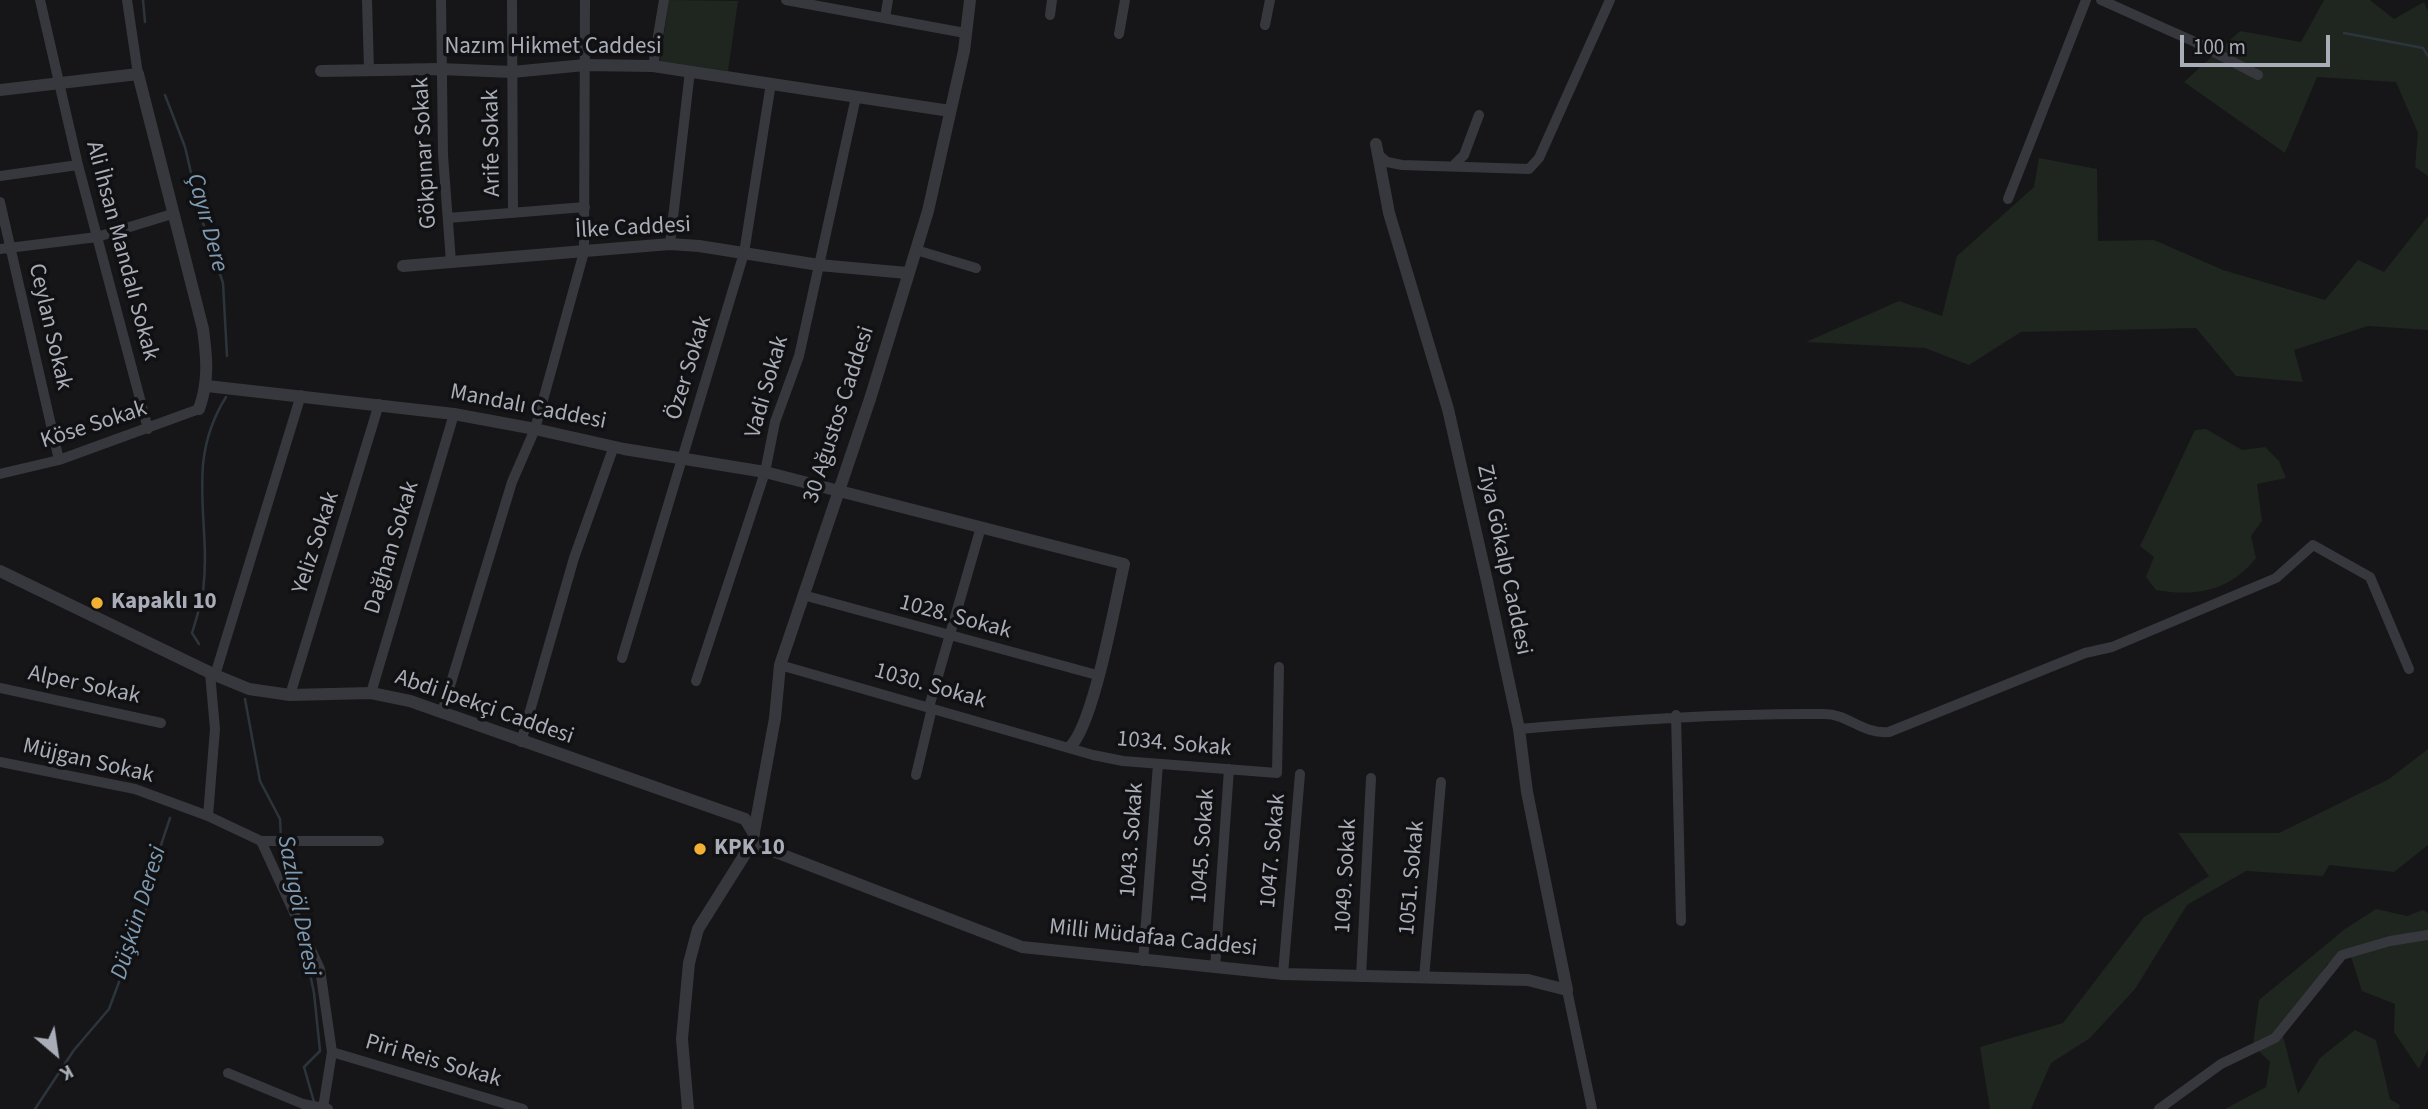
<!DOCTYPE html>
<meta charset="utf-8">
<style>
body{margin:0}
#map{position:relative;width:2428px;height:1109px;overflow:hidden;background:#161618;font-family:"Source Sans 3",sans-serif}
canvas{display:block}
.north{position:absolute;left:21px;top:1018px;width:70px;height:70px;-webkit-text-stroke:5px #111113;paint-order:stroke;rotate:151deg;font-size:19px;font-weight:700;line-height:28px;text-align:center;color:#a8adb8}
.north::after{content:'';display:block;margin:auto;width:24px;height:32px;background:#a8adb8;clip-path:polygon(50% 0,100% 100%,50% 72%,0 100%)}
.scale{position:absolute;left:2180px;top:35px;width:150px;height:32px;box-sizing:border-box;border:4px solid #a8adb8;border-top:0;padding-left:9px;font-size:21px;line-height:24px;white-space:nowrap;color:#a8adb8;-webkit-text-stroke:5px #111113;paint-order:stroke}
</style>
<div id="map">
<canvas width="2428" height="1109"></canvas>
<div class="north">K</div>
<div class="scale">100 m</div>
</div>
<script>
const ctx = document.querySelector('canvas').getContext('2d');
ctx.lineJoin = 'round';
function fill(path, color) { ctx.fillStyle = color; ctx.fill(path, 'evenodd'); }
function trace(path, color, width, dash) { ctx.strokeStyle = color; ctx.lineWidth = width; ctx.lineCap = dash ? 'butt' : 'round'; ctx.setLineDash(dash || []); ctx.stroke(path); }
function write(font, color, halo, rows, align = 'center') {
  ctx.font = font + ' "Source Sans 3",sans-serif'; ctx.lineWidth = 7; ctx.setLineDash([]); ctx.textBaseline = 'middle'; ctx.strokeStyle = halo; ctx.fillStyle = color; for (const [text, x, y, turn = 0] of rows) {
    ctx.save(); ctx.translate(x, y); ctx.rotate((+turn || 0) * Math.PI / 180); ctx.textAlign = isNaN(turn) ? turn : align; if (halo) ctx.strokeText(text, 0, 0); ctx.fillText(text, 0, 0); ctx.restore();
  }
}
const green = new Path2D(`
 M669 0 738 1 728 71 660 61Z
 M2324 0H2370L2394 19 2424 2 2428 11V176L2415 167 2418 133 2396 82 2317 77 2285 153 2184 82 2240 31 2301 42Z
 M2039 158 2097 169 2098 241 2154 240 2223 270 2325 300 2358 260 2384 272 2428 216V330L2368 326 2294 350 2303 382 2236 376 2196 328 2021 332 1969 365 1925 348 1806 342 1899 301 1942 316 1957 256 2034 187Z
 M2206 429 2242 450 2265 447 2279 461 2286 478 2257 484 2262 521 2251 536 2256 558C2230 591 2196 597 2156 590L2146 577 2154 557 2140 546 2195 430Z
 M2428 749V845L2394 872 2329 865 2323 876 2246 871 2187 905 2135 989 2090 1038 2051 1063 2031 1109H1990L1980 1047 2063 1023 2144 917 2209 876 2178 833H2279L2389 779Z
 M2376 909 2407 916 2423 910 2428 913V1049L2419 1069 2394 1032 2395 1004 2362 991 2351 957 2327 964 2283 1036 2298 1094 2320 1058 2355 1030 2376 1040 2390 1099 2400 1105 2399 1109H2225L2266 1087 2270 1062 2253 1045 2259 1000 2345 929Z`);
const stream = new Path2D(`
 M143 0 145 22
 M2344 33 2423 48 2428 56
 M165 95 185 147 202 220 223 283 227 356
 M199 644 192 633C196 620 201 605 203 591 212 521 184 464 226 397
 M245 699 260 781 280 819 281 839
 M282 845 295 904
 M304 944 314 993 320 1051 304 1067 314 1102
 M35 1109 74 1050 109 1009 148 904 149 881 170 818`);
const minor = new Path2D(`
 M40 0 78 165 148 429
 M127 0 138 74
 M367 0 369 70
 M441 0 443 155 451 262
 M512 0 513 213
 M786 0 965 33
 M2101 0 2195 42 2258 75
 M1050 15 1052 0
 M885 18 888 0
 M1265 25 1270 0
 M1119 34 1125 0
 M653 66 664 0
 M1379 155 1387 162 1402 165 1529 169 1539 158 1610 0
 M1455 164 1464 155 1479 115
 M0 176 78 165
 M2008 199 2086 0
 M0 202 59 460
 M448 218 585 207
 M670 244 690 71
 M0 249 97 237 172 214
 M916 250 976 268
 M0 474 59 460 199 409
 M803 595 1097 675
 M622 658 744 253 771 83
 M780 665 1093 755 1123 761 1277 773 1279 667
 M215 675 301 395
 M696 681 765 472 775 422 799 356 856 97
 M0 688 161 723
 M371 693 454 414
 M290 695 379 404
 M929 707 981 527
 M442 712 512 482 535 429 584 252 585 0
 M1676 715 1681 921
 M1519 729C1621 720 1722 713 1824 714 1849 714 1861 734 1889 732L2085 653 2112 647 2276 578 2313 545 2370 577 2409 669
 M521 742 574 558 614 446
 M0 762 135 789 208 816 261 841 320 969 332 1052 323 1108
 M916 775 932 708
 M208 816 215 729 210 673
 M261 841H379
 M1143 961 1158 764
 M1215 968 1229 769
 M1283 974 1300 774
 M1361 977 1371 778
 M1424 978 1441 782
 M1567 990 1592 1109
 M332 1052 523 1109
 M228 1073 303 1104 328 1109
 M2159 1109 2221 1064 2275 1038 2342 955 2390 941 2428 935`);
const tertiary = new Path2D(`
 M321 71 440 69 512 72 585 65 653 66 950 111
 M0 90 138 74 203 329C207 359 209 381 199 409
 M403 266 670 244 699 246 819 265 907 273
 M207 386 454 414 535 429 624 449 765 472 1124 564C1115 602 1094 724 1070 747
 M0 571 215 675 249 689 290 695 371 693 410 701 745 819 754 834
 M752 843 1022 947 1283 974 1528 980 1567 990 1527 792 1519 729 1487 581 1448 409 1389 213 1376 144
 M688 1109 682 1039 689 963 698 929 752 843 775 718 780 665 870 399 928 211 964 51 970 0`);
const markers = [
 [97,603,7,"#f2b134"],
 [700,849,7,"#f2b134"]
];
const streetNames = [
 ["Nazım Hikmet Caddesi",553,48],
 ["Arife Sokak",493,143,-91],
 ["Gökpınar Sokak",426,153,-93],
 ["İlke Caddesi",633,229,-3],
 ["Ali İhsan Mandalı Sokak",121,251,75],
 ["Ceylan Sokak",49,327,77],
 ["Özer Sokak",690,368,-73],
 ["Vadi Sokak",768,387,-74],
 ["Mandalı Caddesi",528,408,11],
 ["30 Ağustos Caddesi",840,415,-72],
 ["Köse Sokak",94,426,-18],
 ["Yeliz Sokak",317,543,-72],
 ["Dağhan Sokak",393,548,-73],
 ["Ziya Gökalp Caddesi",1503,560,78],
 ["1028. Sokak",955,618,15],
 ["Alper Sokak",84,686,12],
 ["1030. Sokak",930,687,16],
 ["Abdi İpekçi Caddesi",484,708,19],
 ["1034. Sokak",1174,745,5],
 ["Müjgan Sokak",88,762,13],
 ["1043. Sokak",1133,840,-86],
 ["1045. Sokak",1204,846,-86],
 ["1047. Sokak",1274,851,-85],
 ["1049. Sokak",1347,876,-87],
 ["1051. Sokak",1413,878,-85],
 ["Milli Müdafaa Caddesi",1153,939,6],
 ["Piri Reis Sokak",433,1062,16]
];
const poiNames = [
 ["Kapaklı 10",111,603],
 ["KPK 10",714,849]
];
const waterNames = [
 ["Çayır Dere",206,223,75],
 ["Sazlıgöl Deresi",297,906,79],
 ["Düşkün Deresi",140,913,-73]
];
fill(green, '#1e261f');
trace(stream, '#2c353c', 2.5);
trace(minor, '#37383d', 10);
trace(tertiary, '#37383d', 12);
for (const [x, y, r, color] of markers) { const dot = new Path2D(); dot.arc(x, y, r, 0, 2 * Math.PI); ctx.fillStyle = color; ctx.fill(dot); trace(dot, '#111113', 2.5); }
write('23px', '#a8adb8', '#111113', streetNames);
write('bold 23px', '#a8adb8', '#111113', poiNames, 'left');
write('italic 24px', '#7f9bb3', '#111113', waterNames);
</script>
